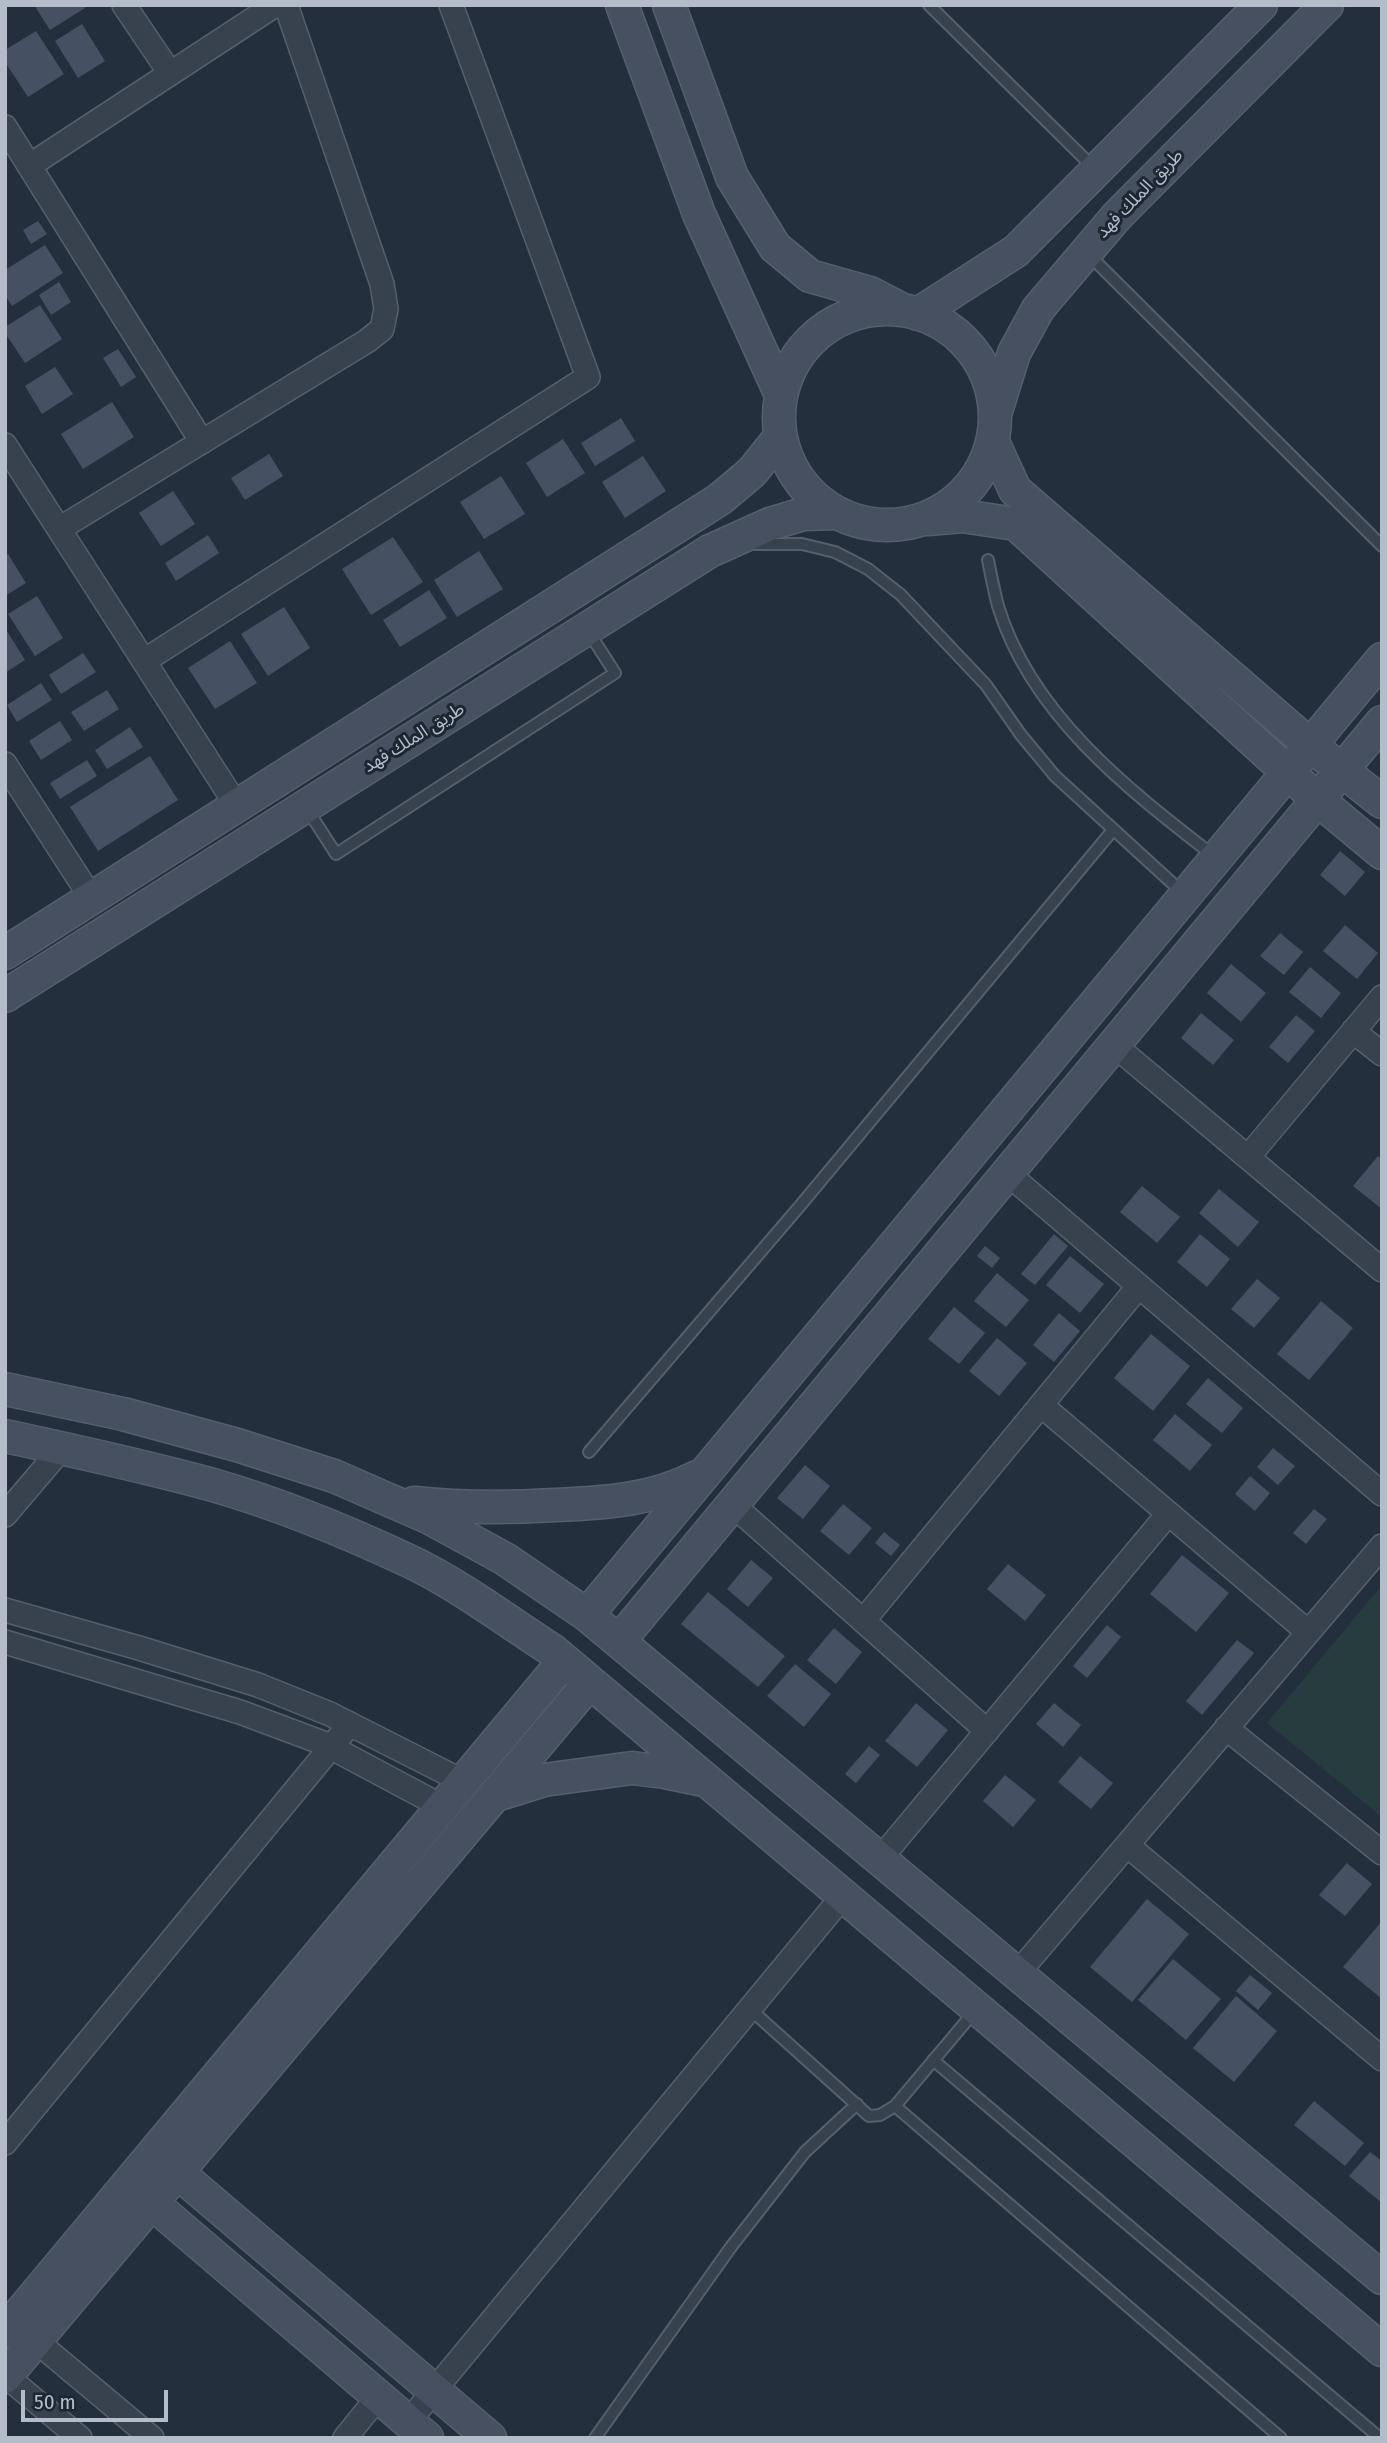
<!DOCTYPE html>
<meta charset="utf-8">
<style>
body{margin:0}
#map{position:relative;width:1387px;height:2443px;overflow:hidden;background:#242f3e;font-family:"Fira Sans Condensed",sans-serif}
canvas{display:block}
.frame{position:absolute;inset:0;border:7px solid #b4bcc9;pointer-events:none}
.scale{position:absolute;left:21px;top:2390px;width:147px;height:32px;box-sizing:border-box;border:4px solid #b4bcc9;border-top:0;padding-left:9px;font-size:21px;line-height:24px;white-space:nowrap;color:#b4bcc9;-webkit-text-stroke:5px #1d2633;paint-order:stroke}
</style>
<div id="map">
<canvas width="1387" height="2443"></canvas>
<div class="frame"></div>
<div class="scale">50 m</div>
</div>
<script>
const ctx = document.querySelector('canvas').getContext('2d');
ctx.lineJoin = 'round';
function fill(path, color) { ctx.fillStyle = color; ctx.fill(path, 'evenodd'); }
function trace(path, color, width, dash) { ctx.strokeStyle = color; ctx.lineWidth = width; ctx.lineCap = dash ? 'butt' : 'round'; ctx.setLineDash(dash || []); ctx.stroke(path); }
function write(font, color, halo, rows, align = 'center') {
  ctx.font = font + ' "Fira Sans Condensed","Noto Sans Arabic",sans-serif'; ctx.lineWidth = 6; ctx.setLineDash([]); ctx.textBaseline = 'middle'; ctx.strokeStyle = halo; ctx.fillStyle = color; for (const [text, x, y, turn = 0] of rows) {
    ctx.save(); ctx.translate(x, y); ctx.rotate((+turn || 0) * Math.PI / 180); ctx.textAlign = isNaN(turn) ? turn : align; if (halo) ctx.strokeText(text, 0, 0); ctx.fillText(text, 0, 0); ctx.restore();
  }
}
const green = new Path2D(`
 M1382 1585V1817L1267 1723Z`);
const building = new Path2D(`
 M34 5H83L85 8 50 30Z
 M82 24 105 61 78 78 55 41Z
 M36 31 64 74 28 97 5 62V50Z
 M38 221 47 234 31 244 23 230Z
 M45 245 63 273 12 306 5 295V270Z
 M59 282 71 302 51 315 39 295Z
 M40 305 62 339 25 363 5 333V327Z
 M118 349 136 377 121 387 103 358Z
 M55 367 73 394 42 414 25 386Z
 M112 402 134 437 83 469 61 434Z
 M621 418 635 441 595 466 581 443Z
 M563 439 585 473 547 497 526 463Z
 M269 454 283 476 245 500 231 478Z
 M643 456 666 491 625 518 602 482Z
 M501 476 525 514 484 539 460 502Z
 M173 491 195 524 161 546 139 513Z
 M208 535 219 553 176 581 165 563Z
 M393 537 423 582 371 615 342 569Z
 M479 551 503 589 457 617 434 580Z
 M8 554 26 583 5 596V556Z
 M429 590 447 618 400 647 383 620Z
 M37 596 63 638 35 656 8 614Z
 M284 607 310 648 268 676 241 634Z
 M5 628 25 660 5 673Z
 M230 641 257 683 215 709 188 668Z
 M83 653 96 672 61 694 49 675Z
 M41 683 52 700 17 722 7 705Z
 M107 690 119 709 84 731 71 712Z
 M60 721 72 740 41 760 29 741Z
 M130 727 143 747 107 769 95 750Z
 M150 756 178 800 98 851 70 807Z
 M87 760 97 776 60 799 50 783Z
 M1340 851 1365 872 1345 896 1320 875Z
 M1345 925 1378 953 1357 979 1323 951Z
 M1280 933 1303 952 1284 975 1260 956Z
 M1231 964 1266 993 1241 1022 1207 993Z
 M1310 967 1341 993 1321 1018 1289 992Z
 M1201 1013 1234 1040 1213 1065 1181 1038Z
 M1296 1015 1315 1031 1288 1063 1269 1047Z
 M1378 1156 1382 1159V1209L1353 1186Z
 M1142 1186 1180 1217 1157 1243 1120 1212Z
 M1219 1189 1259 1222 1238 1247 1199 1213Z
 M1054 1234 1068 1246 1035 1285 1021 1274Z
 M1200 1234 1230 1259 1207 1287 1177 1262Z
 M985 1246 1000 1258 992 1268 977 1256Z
 M1070 1256 1104 1284 1080 1313 1046 1285Z
 M997 1273 1029 1300 1006 1327 974 1301Z
 M1257 1279 1280 1298 1254 1328 1231 1309Z
 M1321 1301 1353 1328 1309 1380 1277 1354Z
 M954 1307 985 1333 959 1364 928 1339Z
 M1059 1313 1080 1331 1054 1362 1033 1345Z
 M1151 1334 1190 1366 1153 1411 1114 1378Z
 M997 1338 1027 1363 999 1396 969 1371Z
 M1208 1378 1243 1408 1222 1433 1186 1404Z
 M1175 1414 1212 1445 1190 1471 1153 1440Z
 M1273 1448 1295 1466 1278 1485 1257 1467Z
 M805 1465 830 1486 803 1519 777 1498Z
 M1250 1476 1270 1493 1255 1511 1235 1494Z
 M843 1504 872 1528 849 1555 820 1531Z
 M1314 1509 1327 1519 1306 1544 1293 1533Z
 M884 1532 900 1545 891 1556 875 1543Z
 M1182 1555 1229 1593 1196 1632 1150 1594Z
 M751 1560 773 1578 748 1607 727 1589Z
 M1008 1564 1046 1595 1025 1621 987 1589Z
 M708 1592 785 1656 758 1687 681 1624Z
 M1107 1625 1121 1637 1087 1678 1073 1666Z
 M834 1628 862 1652 836 1684 807 1660Z
 M1237 1640 1254 1653 1202 1715 1186 1701Z
 M795 1664 831 1694 804 1727 767 1696Z
 M916 1703 948 1730 917 1767 885 1741Z
 M1054 1703 1081 1725 1063 1747 1036 1724Z
 M869 1746 880 1755 856 1783 845 1774Z
 M1080 1756 1113 1783 1091 1809 1058 1782Z
 M1005 1775 1036 1800 1013 1827 983 1801Z
 M1347 1863 1372 1884 1345 1916 1319 1895Z
 M1147 1899 1189 1934 1132 2002 1090 1967Z
 M1382 1921V1999L1343 1967Z
 M1173 1959 1221 1999 1186 2040 1138 2000Z
 M1250 1975 1272 1993 1258 2010 1236 1991Z
 M1236 1996 1277 2031 1234 2082 1193 2048Z
 M1314 2101 1364 2143 1345 2166 1294 2125Z
 M1370 2152 1382 2161V2203L1349 2176Z`);
const lane = new Path2D(`
 M929 5 1094 168
 M1088 254 1382 546
 M755 544H802L835 552 868 569 901 595 986 685 1021 735 1055 776 1183 893
 M988 560C991 575 994 591 998 606 1031 715 1129 790 1214 856
 M307 809 336 854 615 673 588 631
 M589 1452 799 1207 1113 830
 M750 2009 869 2116 880 2115 895 2106 974 2012
 M933 2060 1380 2438
 M895 2106 1281 2438
 M595 2438 731 2247 805 2152 857 2104`);
const street = new Path2D(`
 M124 5 170 73
 M5 127 202 442
 M29 166 275 5
 M5 445 237 806
 M59 529 367 341 382 329 386 309 382 284 286 5
 M144 661 588 377 451 5
 M5 764 92 899
 M1353 1031 1382 1054
 M1114 1045 1382 1270
 M1248 1157 1382 997
 M1007 1173 1382 1494
 M1041 1405 1308 1632
 M733 1505 987 1731
 M5 1515 62 1448
 M5 1610 139 1648 258 1685 330 1714 464 1782
 M863 1621 1139 1286
 M5 1642 240 1712 323 1743 443 1807
 M1226 1728 1382 1853
 M1127 1845 1382 2059
 M880 1859 1168 1514
 M1017 1974 1382 1546
 M5 2143 350 1724
 M36 2341 152 2438
 M6 2376 80 2438
 M408 2422 843 1896
 M345 2438 379 2396`);
const secondary = new Path2D(`
 M622 5 699 214 781 395
 M669 5 732 177 775 247 810 276 870 293 899 308
 M779 417a108 108 0 1 1 216 0a108 108 0 1 1-216 0Z
 M918 314 1016 251 1261 5
 M996 411 1014 353 1038 309 1117 216 1327 5
 M993 442 1015 490 1310 745 1382 802
 M928 519 962 516 1016 524 1317 799 1382 853
 M5 953 720 499 752 472 780 437
 M5 996 710 551 770 524 803 514 836 513
 M5 1389 123 1414 237 1445 334 1476 428 1517 505 1559 587 1615 1382 2278
 M5 1436C75 1451 144 1466 213 1485 279 1504 345 1531 407 1560 455 1582 507 1621 552 1650L1382 2350
 M414 1503C462 1508 508 1508 555 1505 605 1503 653 1500 697 1477
 M587 1615 1382 659
 M619 1641 1382 722
 M496 1795 544 1780 632 1768 665 1772 704 1780
 M163 2160 490 2438
 M138 2191 427 2438
 M5 2331 564 1661
 M5 2377 590 1682`);
const streetNames = [
 ["طريق الملك فهد",1140,194,-46],
 ["طريق الملك فهد",414,738,-32]
];
fill(green, '#263c3f');
fill(building, '#455162');
trace(lane, '#565f6c', 14);
trace(street, '#565f6c', 26);
trace(secondary, '#565f6c', 35);
trace(lane, '#38414e', 10);
trace(street, '#38414e', 23);
trace(secondary, '#465061', 32);
write('18px', '#b4bcc9', '#1d2633', streetNames);
</script>
